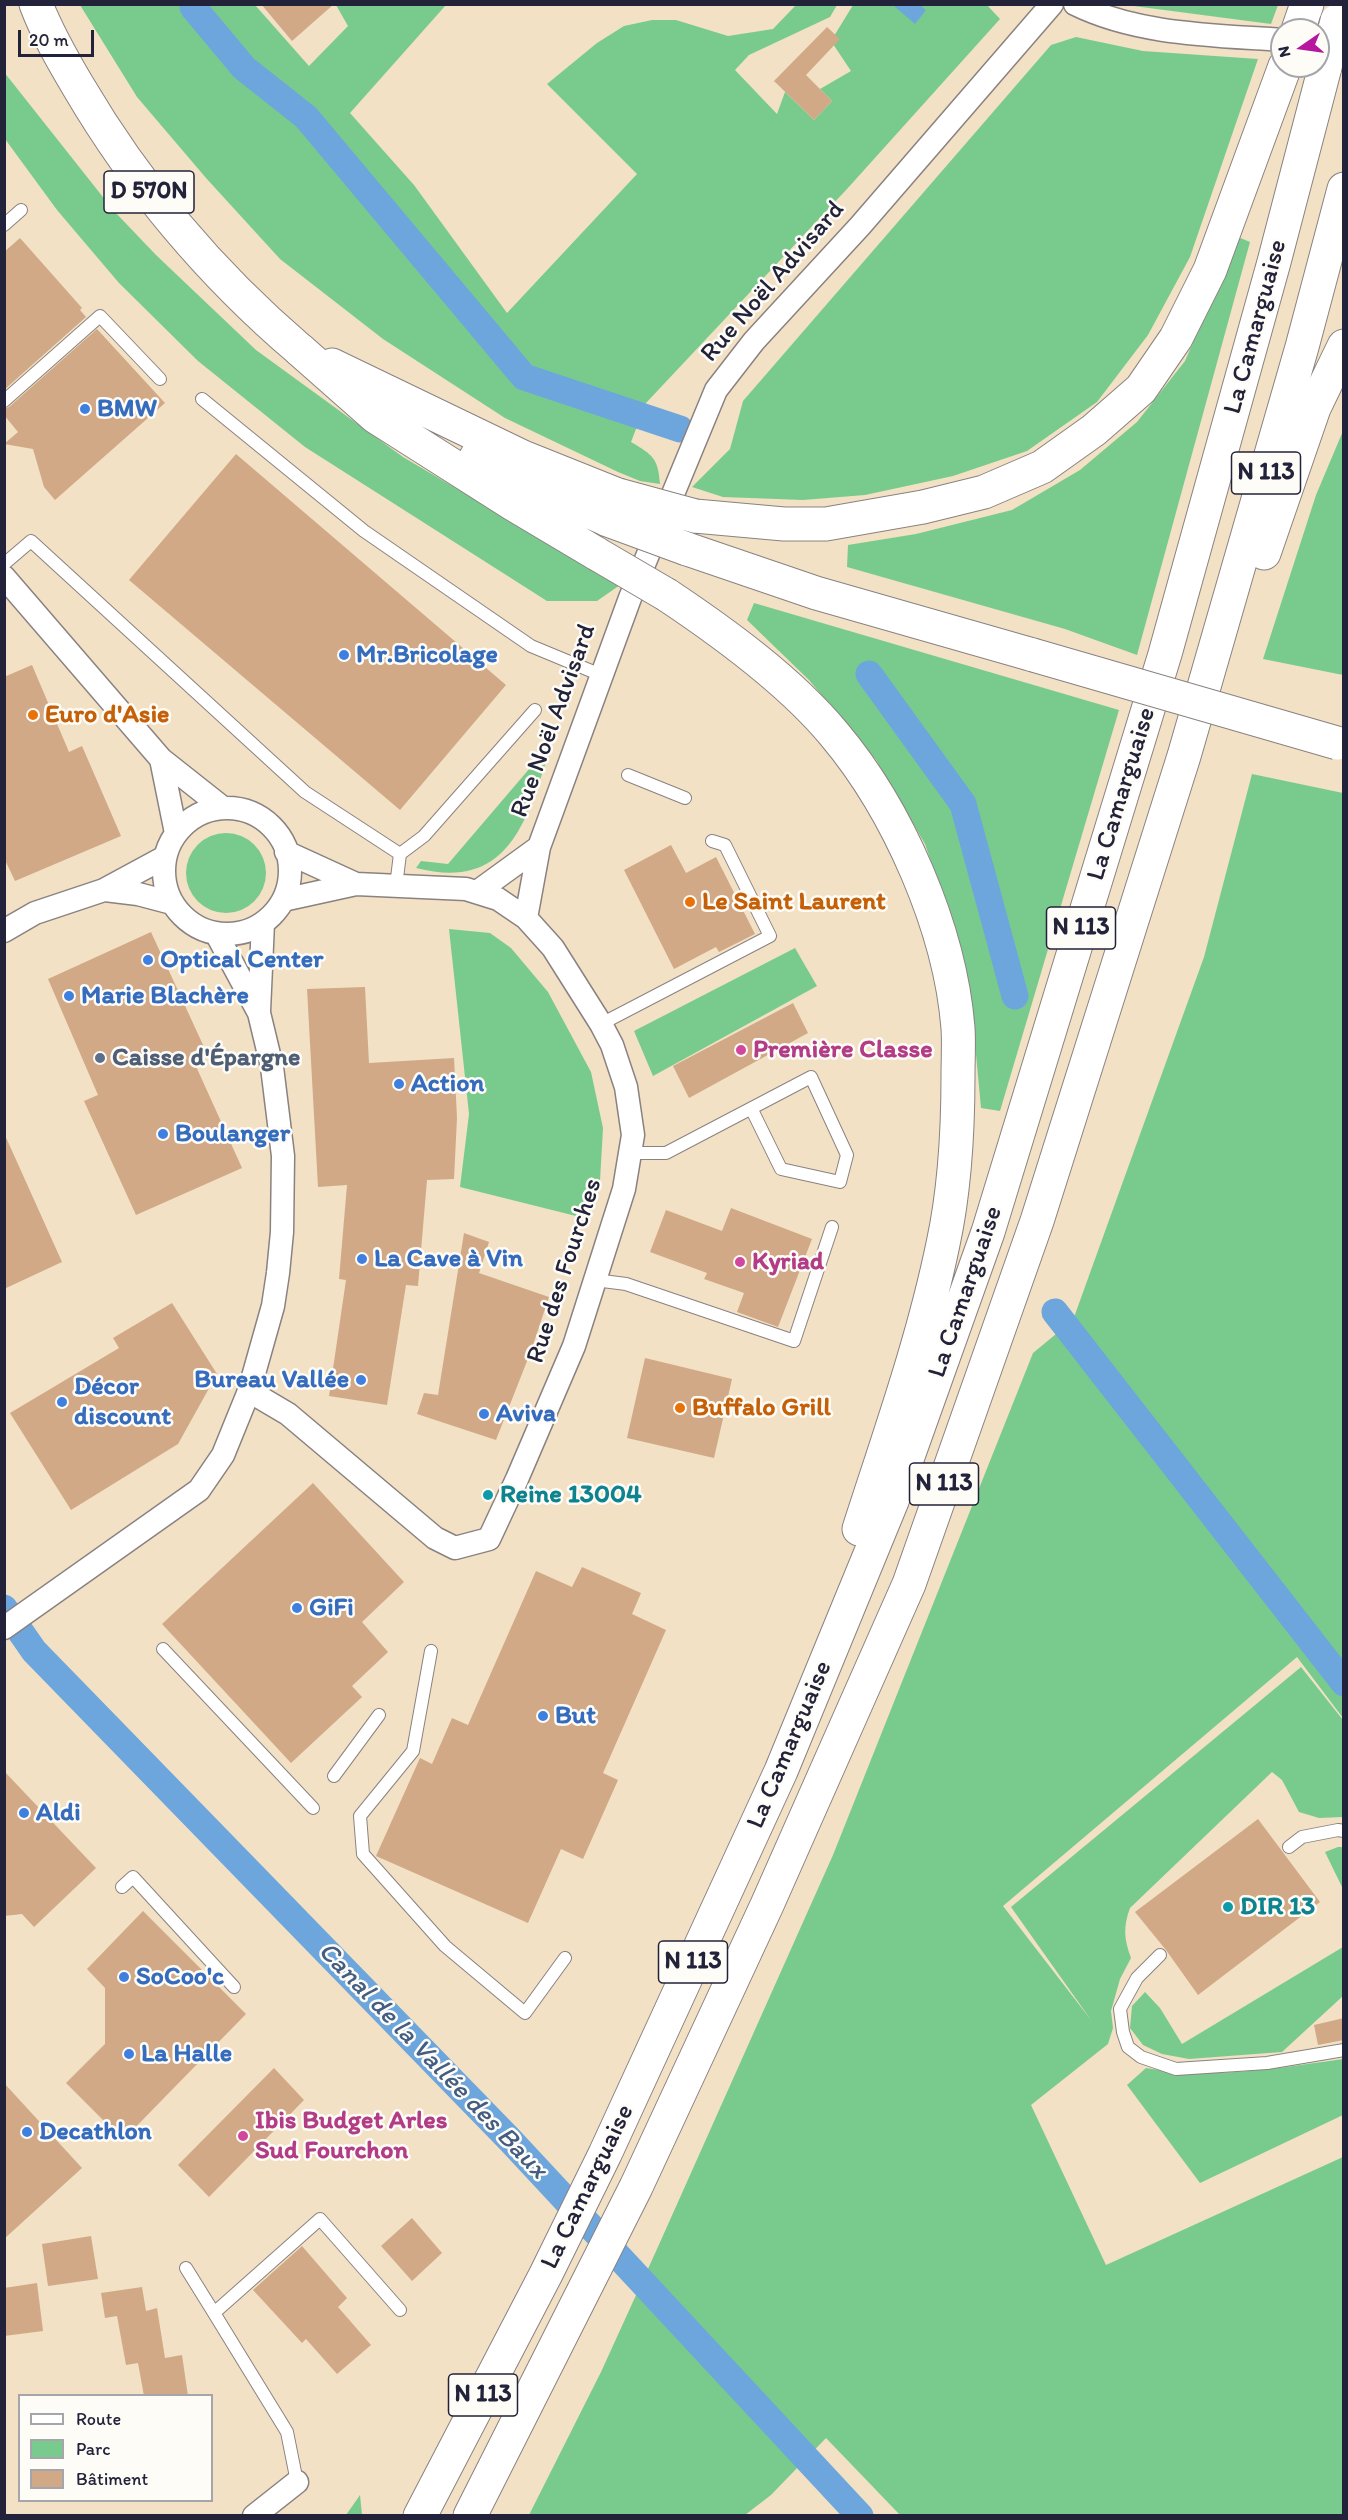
<!DOCTYPE html>
<meta charset="utf-8">
<style>
body{margin:0}
#map{position:relative;width:1348px;height:2520px;overflow:hidden;background:#f2e1c4;font-family:Itim,sans-serif}
canvas{display:block}
.frame{position:absolute;inset:0;border:6px solid #22223b;pointer-events:none}
.legend{position:absolute;left:18px;top:2394px;width:195px;height:108px;box-sizing:border-box;background:#fdfcf7;border:2px solid #a5a5ac;margin:0;padding:8px 10px;list-style:none;font-size:18px;color:#22223b}
.legend li{display:flex;align-items:center;gap:12px;height:30px}
.legend b{width:30px;border:2px solid #a5a5ac}
.north{position:absolute;left:1270px;top:18px;width:60px;height:60px;box-sizing:border-box;background:#fdfcf7;border:2px solid #a5a5ac;border-radius:50%;rotate:257deg;font-size:16px;font-weight:700;line-height:24px;text-align:center;color:#22223b}
.north::after{content:'';display:block;margin:auto;width:21px;height:27px;background:#b5179e;clip-path:polygon(50% 0,100% 100%,50% 72%,0 100%)}
.scale{position:absolute;left:18px;top:30px;width:76px;height:27px;box-sizing:border-box;border:3px solid #22223b;border-top:0;padding-left:8px;font-size:18px;line-height:21px;white-space:nowrap;color:#22223b;-webkit-text-stroke:4px #fdfcf7;paint-order:stroke}
</style>
<div id="map">
<canvas width="1348" height="2520"></canvas>
<div class="frame"></div>
<ul class="legend">
<li><b style="height:8px;background:#fff"></b>Route</li>
<li><b style="height:16px;background:#79cb8d"></b>Parc</li>
<li><b style="height:16px;background:#d1a986"></b>Bâtiment</li>
</ul>
<div class="north">N</div>
<div class="scale">20 m</div>
</div>
<script>
const ctx = document.querySelector('canvas').getContext('2d');
ctx.lineJoin = 'round';
function fill(path, color) { ctx.fillStyle = color; ctx.fill(path, 'evenodd'); }
function trace(path, color, width, dash) { ctx.strokeStyle = color; ctx.lineWidth = width; ctx.lineCap = dash ? 'butt' : 'round'; ctx.setLineDash(dash || []); ctx.stroke(path); }
function write(font, color, halo, rows, align = 'center') {
  ctx.font = font + ' Itim,sans-serif'; ctx.lineWidth = 5; ctx.setLineDash([]); ctx.textBaseline = 'middle'; ctx.strokeStyle = halo; ctx.fillStyle = color; for (const [text, x, y, turn = 0] of rows) {
    ctx.save(); ctx.translate(x, y); ctx.rotate((+turn || 0) * Math.PI / 180); ctx.textAlign = isNaN(turn) ? turn : align; if (halo) ctx.strokeText(text, 0, 0); ctx.fillText(text, 0, 0); ctx.restore();
  }
}
const green = new Path2D(`
 M80 5H255L309 66 348 26 336 5H446L350 113 414 185 507 313 637 174 547 84 597 43 624 26 652 20H676L728 36 773 29 796 5H837L830 17 749 55 735 70 777 114 785 92 814 120 832 101 820 89 851 71 831 41 853 5H987L1000 19 847 189 646 403 631 442C653 455 658 458 660 484L640 481 618 472 505 418 383 339 280 259 206 178 137 97Z
 M1126 5H1278L1271 24Z
 M1076 37 1143 51 1258 59 1190 257 1148 335 1097 402 1027 451 953 476 865 495 803 500 723 497 692 487 730 449 743 401 1051 45Z
 M4 72 114 211 156 255 256 350 403 457 620 585 597 601H547L305 447 198 361 119 283 57 210 5 139Z
 M1238 237 1250 242 1137 655 1065 629 847 567 848 545 916 534 1012 510 1080 470 1137 422 1185 361Z
 M1343 431V675L1263 659 1316 495Z
 M754 603 1119 710 1000 1111 981 1108 974 1033 962 952 925 844 876 760 809 680 747 620Z
 M553 741C528 813 514 893 416 868L421 861 448 864Z
 M1252 774 1343 793V1718L1297 1657 1003 1906 1091 2020 1011 1907 1301 1667 1343 1720V1817L1319 1818 1299 1812 1282 1780 1272 1772 1130 1908C1123 1927 1124 1939 1131 1958L1120 1979 1111 2011 1113 2028 1108 2044 1031 2105 1106 2265 1343 2157V2515H900L826 2438 771 2495 745 2515H529L601 2372 657 2249 833 1855 1033 1353 1073 1320 1204 957Z
 M186 873a40 40 0 1 1 80 0a40 40 0 1 1-80 0Z
 M449 929 490 933 511 948 548 992 591 1072 603 1128 600 1181 588 1219 460 1187 469 1114Z
 M795 948 817 986 653 1076 634 1031Z
 M1338 1847H1343V1889L1325 1852Z
 M1343 1947V1996L1282 2052 1189 2059 1162 2054 1143 2045 1130 2028 1132 2006 1145 1992 1160 2008 1182 2044Z
 M1343 2059V2115L1200 2183 1127 2085 1146 2068C1212 2080 1278 2068 1343 2059Z
 M360 2495 362 2515H346Z`);
const water = new Path2D(`
 M893 5H920L926 10 915 24Z`);
const canal = new Path2D(`
 M193 4V7L244 68 306 117 524 377 680 429
 M869 674 963 804 1015 996
 M1055 1312 1344 1683
 M4 1608 34 1651 510 2140 860 2516`);
const building = new Path2D(`
 M261 4H334L292 41Z
 M827 27 840 39 806 75 832 101 814 120 774 81Z
 M20 238 82 308 80 310 86 317 4 390V252Z
 M97 329 165 403 55 500 44 487 33 449 4 444 18 432 4 415V409L9 407Z
 M236 454 506 685 400 810 129 580Z
 M32 665 69 752 82 746 121 836 15 881 4 858V677Z
 M671 845 686 873 716 857 755 934 719 952 716 947 674 969 624 870Z
 M151 932 204 1047 190 1053 242 1168 136 1215 84 1101 98 1095 48 979Z
 M365 987 369 1063 454 1058 457 1118 454 1179 427 1180 418 1286 406 1285 387 1405 329 1396 346 1280 339 1279 347 1185 318 1187 307 989Z
 M793 1003 808 1033 689 1098 673 1066Z
 M4 1133 62 1262 4 1289Z
 M731 1208 812 1239 778 1327 737 1312 744 1293 704 1279 707 1273 650 1252 666 1210 722 1231Z
 M464 1233 489 1242 479 1273 549 1297 531 1351 496 1440 417 1414 424 1393 438 1395Z
 M172 1303 217 1374 178 1444 71 1510 10 1413 119 1348 113 1338Z
 M645 1358 732 1379 714 1458 627 1438Z
 M313 1483 404 1582 362 1622 388 1652 352 1686 362 1697 291 1763 162 1624Z
 M582 1567 641 1593 632 1614 666 1630 603 1773 618 1780 583 1859 561 1849 528 1923 376 1856 420 1758 432 1764 452 1718 468 1725 536 1571 572 1587Z
 M4 1771 96 1868 34 1927 22 1914 4 1916Z
 M1258 1819 1320 1902 1198 1995 1166 1950 1135 1912Z
 M143 1911 246 2014 123 2140 66 2083 105 2044V1988L87 1969Z
 M1344 2018V2040L1318 2045 1314 2025Z
 M274 2068 304 2100 209 2197 178 2165Z
 M4 2083 82 2168 4 2239Z
 M412 2218 442 2253 412 2281 381 2246Z
 M91 2236 98 2279 48 2286 42 2244Z
 M302 2246 347 2298 338 2307 371 2345 337 2374 306 2339 302 2343 253 2290Z
 M37 2283 43 2331 4 2336V2288Z
 M142 2287 146 2311 157 2308 165 2358 182 2355 188 2396H144L138 2363 126 2365 117 2316 105 2318 101 2293Z`);
const service = new Path2D(`
 M4 225 21 210
 M202 399 364 531 531 646 601 675
 M4 401 100 316 160 379
 M4 564 31 541 305 792 400 854 396 886
 M628 775 685 798
 M400 854 424 836 535 710
 M601 1024 770 936 725 845 712 841
 M630 1153H666L811 1077 847 1155 840 1182 781 1169 752 1110
 M595 1280 626 1284 794 1341 832 1227
 M163 1649 313 1808
 M431 1651 413 1751 360 1816 363 1854 445 1946 525 2013 565 1958
 M334 1776 379 1715
 M1289 1847 1302 1837 1338 1830 1344 1831
 M122 1887 133 1877 234 1987
 M1160 1955 1137 1978 1120 2009 1123 2032 1128 2047 1141 2057 1176 2069 1267 2063 1344 2050
 M186 2268 214 2313
 M297 2482 287 2432 214 2313 320 2219 400 2310`);
const minor = new Path2D(`
 M1075 4C1138 35 1213 35 1282 40
 M4 577 161 759 223 808
 M161 759 176 833
 M164 871a63 63 0 1 1 126 0a63 63 0 1 1-126 0Z
 M286 852 356 884
 M105 890 138 894 172 903
 M477 892 539 847
 M526 918 539 847 630 598 716 390 754 341 860 226 1052 4
 M4 931 35 913 104 890 165 857
 M259 1011 263 923
 M249 1391 288 1414 435 1538 455 1548 489 1539 517 1479 574 1346 624 1189 633 1135 626 1087 612 1045 601 1024 553 948 526 918 498 899 466 889 356 884 283 900
 M4 1628 199 1490 223 1455 249 1391 273 1306 278 1273 282 1232 283 1156 272 1067 259 1013 216 933
 M254 2516 297 2482`);
const primary = new Path2D(`
 M36 4C47 33 62 59 78 86 136 185 212 275 300 350`);
const trunk = new Path2D(`
 M1298 30 1307 4
 M300 350 376 417 513 504 597 554
 M332 365 523 457 618 495
 M476 457 517 479 608 520
 M695 516 784 524H826L923 507 984 492 1042 467 1094 430 1141 389 1176 338 1210 270 1285 66
 M687 549 816 593 1033 655
 M1264 553 1314 408 1344 346
 M667 595C724 633 790 681 834 734 898 810 950 928 958 1028 959 1044 958 1060 958 1076 958 1132 955 1189 943 1244 923 1341 889 1436 859 1529
 M420 2516 546 2274 605 2154 781 1771 892 1501 988 1232 1165 654 1274 262 1325 67
 M470 2516 636 2187 767 1905 909 1584 1037 1221 1184 756 1302 347 1344 189`);
const trunkBridge = new Path2D(`
 M1325 67 1337 21
 M618 495 695 516
 M608 520 687 549
 M597 554 667 595
 M1033 655 1337 743`);
const markers = [
 [85,409,6,"#3f7fe0"],
 [344,655,6,"#3f7fe0"],
 [33,715,6,"#e8710a"],
 [690,902,6,"#e8710a"],
 [148,960,6,"#3f7fe0"],
 [69,996,6,"#3f7fe0"],
 [741,1050,6,"#d1479c"],
 [100,1058,6,"#5c6f8a"],
 [399,1084,6,"#3f7fe0"],
 [163,1134,6,"#3f7fe0"],
 [362,1259,6,"#3f7fe0"],
 [740,1262,6,"#d1479c"],
 [361,1380,6,"#3f7fe0"],
 [62,1402,6,"#3f7fe0"],
 [680,1408,6,"#e8710a"],
 [484,1414,6,"#3f7fe0"],
 [488,1495,6,"#0f9aa8"],
 [297,1608,6,"#3f7fe0"],
 [543,1716,6,"#3f7fe0"],
 [24,1813,6,"#3f7fe0"],
 [1228,1907,6,"#0f9aa8"],
 [124,1977,6,"#3f7fe0"],
 [129,2054,6,"#3f7fe0"],
 [27,2132,6,"#3f7fe0"],
 [243,2136,6,"#d1479c"]
];
const shields = [
 [149,192,90],
 [1266,473,69],
 [1081,928,69],
 [944,1484,69],
 [693,1962,69],
 [483,2395,69]
];
const shieldNames = [
 ["D 570N",149,192],
 ["N 113",1266,473],
 ["N 113",1081,928],
 ["N 113",944,1484],
 ["N 113",693,1962],
 ["N 113",483,2395]
];
const streetNames = [
 ["Rue Noël Advisard",773,282,-49],
 ["La Camarguaise",1256,327,-75],
 ["Rue Noël Advisard",554,721,-70],
 ["La Camarguaise",1122,794,-73],
 ["Rue des Fourches",565,1271,-72],
 ["La Camarguaise",966,1292,-71],
 ["La Camarguaise",790,1745,-67],
 ["La Camarguaise",588,2187,-64]
];
const shopNames = [
 ["BMW",97,409],
 ["Mr.Bricolage",356,655],
 ["Optical Center",160,960],
 ["Marie Blachère",81,996],
 ["Action",411,1084],
 ["Boulanger",175,1134],
 ["La Cave à Vin",374,1259],
 ["Bureau Vallée",349,1380,"right"],
 ["Décor",74,1387],
 ["discount",74,1417],
 ["Aviva",496,1414],
 ["GiFi",309,1608],
 ["But",555,1716],
 ["Aldi",36,1813],
 ["SoCoo'c",136,1977],
 ["La Halle",141,2054],
 ["Decathlon",39,2132]
];
const foodNames = [
 ["Euro d'Asie",45,715],
 ["Le Saint Laurent",702,902],
 ["Buffalo Grill",692,1408]
];
const hotelNames = [
 ["Première Classe",753,1050],
 ["Kyriad",752,1262],
 ["Ibis Budget Arles",255,2121],
 ["Sud Fourchon",255,2151]
];
const serviceNames = [
 ["Caisse d'Épargne",112,1058]
];
const cultureNames = [
 ["Reine 13004",500,1495],
 ["DIR 13",1240,1907]
];
const waterNames = [
 ["Canal de la Vallée des Baux",432,2061,46]
];
fill(green, '#79cb8d');
fill(water, '#6da6dc');
trace(canal, '#6da6dc', 27);
fill(building, '#d1a986');
trace(service, '#8a8280', 14);
trace(minor, '#8a8280', 25);
trace(primary, '#8a8280', 35);
trace(trunk, '#8a8280', 35);
trace(service, '#fff', 12);
trace(minor, '#fff', 22);
trace(primary, '#fff', 33);
trace(trunk, '#fff', 33);
trace(trunkBridge, '#8a8280', 35, []);
trace(trunkBridge, '#fff', 33);
for (const [x, y, r, color] of markers) { const dot = new Path2D(); dot.arc(x, y, r, 0, 2 * Math.PI); ctx.fillStyle = color; ctx.fill(dot); trace(dot, '#fdfcf7', 2); }
for (const [x, y, w] of shields) { const box = new Path2D(); box.roundRect(x - w / 2, y - 21, w, 42, 4.5); ctx.fillStyle = '#fdfcf7'; ctx.fill(box); trace(box, '#22223b', 1.5); }
write('bold 24px', '#22223b', null, shieldNames);
write('26px', '#22223b', '#fdfcf7', streetNames);
write('bold 26px', '#366cbe', '#fdfcf7', shopNames, 'left');
write('bold 26px', '#c56008', '#fdfcf7', foodNames, 'left');
write('bold 26px', '#b23c85', '#fdfcf7', hotelNames, 'left');
write('bold 26px', '#4e5e75', '#fdfcf7', serviceNames, 'left');
write('bold 26px', '#0d838f', '#fdfcf7', cultureNames, 'left');
write('italic 27px', '#445d83', '#fdfcf7', waterNames);
</script>
